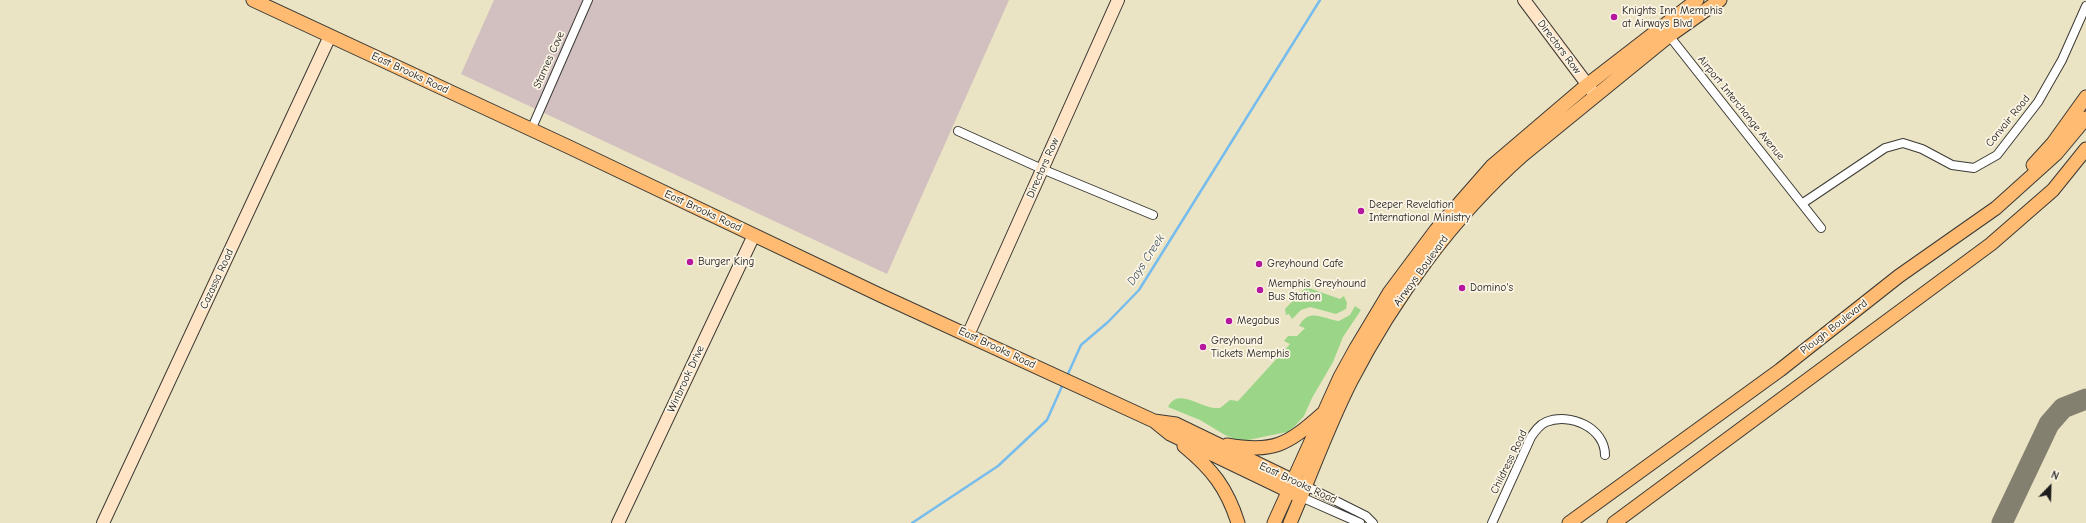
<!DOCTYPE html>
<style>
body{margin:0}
#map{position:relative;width:2086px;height:523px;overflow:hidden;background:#ebe4c4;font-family:"Comic Neue",sans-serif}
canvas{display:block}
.north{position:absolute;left:2030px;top:467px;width:40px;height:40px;-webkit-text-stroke:3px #fcf5e5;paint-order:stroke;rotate:23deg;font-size:11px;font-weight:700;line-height:16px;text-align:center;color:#1c1c1c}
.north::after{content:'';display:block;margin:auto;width:14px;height:18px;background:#1c1c1c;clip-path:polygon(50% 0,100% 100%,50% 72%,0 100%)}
</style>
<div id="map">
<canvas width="2086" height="523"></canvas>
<div class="north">N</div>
</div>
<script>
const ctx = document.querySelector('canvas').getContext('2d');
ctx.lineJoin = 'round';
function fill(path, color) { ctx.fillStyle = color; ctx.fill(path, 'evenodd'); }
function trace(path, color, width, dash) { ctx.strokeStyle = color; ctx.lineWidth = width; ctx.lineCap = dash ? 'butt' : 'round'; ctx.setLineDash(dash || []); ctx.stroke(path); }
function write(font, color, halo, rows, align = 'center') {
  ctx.font = font + ' "Comic Neue",sans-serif'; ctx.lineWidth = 3.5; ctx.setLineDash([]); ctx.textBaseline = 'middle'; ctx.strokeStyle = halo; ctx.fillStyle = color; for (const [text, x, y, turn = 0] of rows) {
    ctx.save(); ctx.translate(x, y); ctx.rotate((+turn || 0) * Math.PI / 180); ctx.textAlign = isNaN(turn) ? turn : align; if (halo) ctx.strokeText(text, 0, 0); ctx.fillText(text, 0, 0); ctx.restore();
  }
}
const industrial = new Path2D(`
 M494 0H1009L887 274 461 74Z`);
const green = new Path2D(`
 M1306 287 1340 299 1344 296 1347 303 1346 309 1336 314 1310 307 1301 310 1292 319 1289 314 1286 315 1285 309Z
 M1355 306 1361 310 1343 337 1333 362 1312 398 1304 416 1294 427 1287 432 1248 440H1237L1225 435 1200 420 1168 407C1177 387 1200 407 1215 408H1220L1230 400 1238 401 1290 344 1284 341 1288 336H1297L1305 328 1299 326C1309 307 1323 319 1339 321L1350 315Z`);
const stream = new Path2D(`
 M1067 376 1081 345 1108 322 1139 290 1320 0
 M912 523 998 466 1047 420 1063 384`);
const taxiway = new Path2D(`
 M2002 523 2049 424 2063 408 2086 399`);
const street = new Path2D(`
 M1667 33 1821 228
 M531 130 588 0
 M958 131 1042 169 1153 215
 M1803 203 1885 148 1903 143 1922 149 1952 165 1974 168 1997 155 2038 102 2062 60 2086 6
 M1306 486 1366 516 1373 523
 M1301 497 1360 523
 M1492 523 1531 437C1535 431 1539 425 1546 422 1570 412 1605 428 1605 455`);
const secondary = new Path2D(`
 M1524 0 1593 92
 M968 335 1118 0
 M103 523 330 36
 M618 523 754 235`);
const primary = new Path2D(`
 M253 0 569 147 882 296 1154 421 1170 434 1301 497
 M2033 165 2053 143 2086 97
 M1154 421 1176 424 1302 485
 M1227 445C1274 453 1287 445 1322 414
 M1184 446C1212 469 1227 488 1238 523
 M1274 523 1340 377 1356 348 1389 293 1436 230 1492 166 1587 85 1697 0
 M1290 523C1310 477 1328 426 1351 381 1394 298 1453 217 1523 155L1669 36 1720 0
 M1569 523 1780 370 1899 276 1996 208 2056 154 2086 118
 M1614 523 1991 244 2053 190 2086 149`);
const markers = [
 [1614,17,4,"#b5179e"],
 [1361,211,4,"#b5179e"],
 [690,262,4,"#b5179e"],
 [1259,264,4,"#b5179e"],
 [1462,288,4,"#b5179e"],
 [1260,290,4,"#b5179e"],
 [1229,321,4,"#b5179e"],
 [1203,347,4,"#b5179e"]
];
const poiNames = [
 ["Knights Inn Memphis",1622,11],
 ["at Airways Blvd",1622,24],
 ["Deeper Revelation",1369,205],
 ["International Ministry",1369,218],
 ["Burger King",698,262],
 ["Greyhound Cafe",1267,264],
 ["Memphis Greyhound",1268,284],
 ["Bus Station",1268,297],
 ["Domino's",1470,288],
 ["Megabus",1237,321],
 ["Greyhound",1211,341],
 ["Tickets Memphis",1211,354]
];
const streetNames = [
 ["Directors Row",1559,47,53],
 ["Starnes Cove",549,60,-66],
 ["East Brooks Road",410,73,25],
 ["Airport Interchange Avenue",1741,108,51],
 ["Convair Road",2008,121,-51],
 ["Directors Row",1043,168,-66],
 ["East Brooks Road",703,211,25],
 ["Airways Boulevard",1421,271,-54],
 ["Cazassa Road",217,279,-65],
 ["Plough Boulevard",1834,327,-38],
 ["East Brooks Road",997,348,25],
 ["Winbrook Drive",686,379,-65],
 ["Childress Road",1509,462,-64],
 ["East Brooks Road",1298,483,25]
];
const waterNames = [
 ["Days Creek",1146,260,-57]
];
fill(industrial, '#d2bfc0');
fill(green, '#9bd588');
trace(stream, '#76bced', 2.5);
trace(taxiway, '#848070', 21);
trace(street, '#3b3a35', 10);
trace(secondary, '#3b3a35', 14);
trace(primary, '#3b3a35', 15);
trace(street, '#fff', 8);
trace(secondary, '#ffe4c6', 12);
trace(primary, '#ffbb71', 13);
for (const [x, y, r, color] of markers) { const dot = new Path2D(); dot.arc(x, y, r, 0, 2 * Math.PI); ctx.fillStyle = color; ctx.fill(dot); trace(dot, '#fcf5e5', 1.5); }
write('11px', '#1c1c1c', '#fcf5e5', poiNames, 'left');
write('11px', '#1c1c1c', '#fcf5e5', streetNames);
write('italic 12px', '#3c5465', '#fcf5e5', waterNames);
</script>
